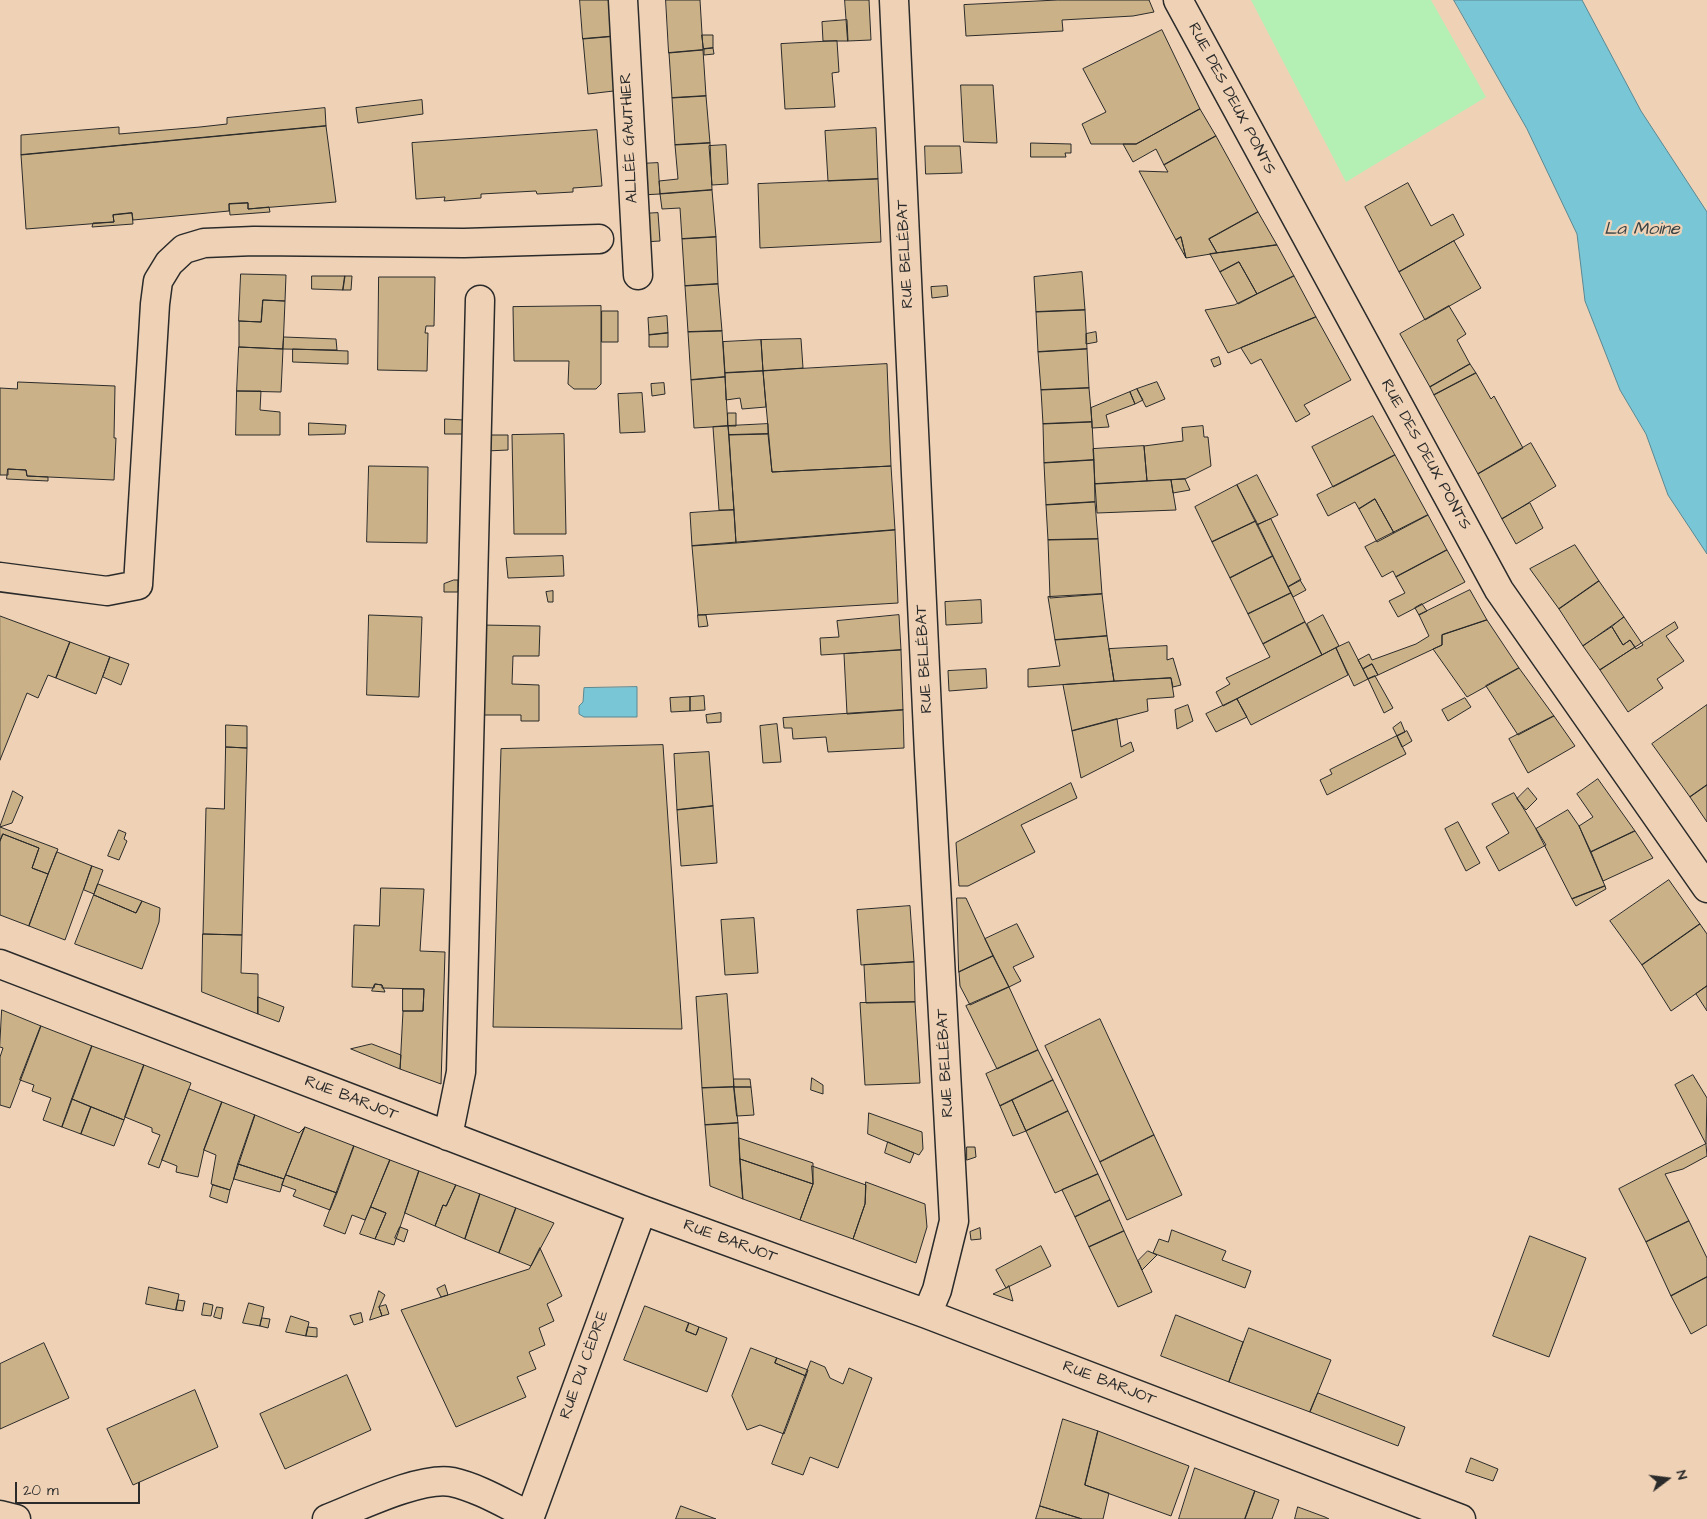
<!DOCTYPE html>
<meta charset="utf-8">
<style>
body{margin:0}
#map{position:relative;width:1707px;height:1519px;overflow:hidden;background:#efd2b5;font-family:"Architects Daughter",sans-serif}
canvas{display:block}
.north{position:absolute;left:1642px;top:1454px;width:50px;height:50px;-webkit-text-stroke:4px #efd2b5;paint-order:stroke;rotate:75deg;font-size:14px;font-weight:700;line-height:20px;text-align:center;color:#2b2b2b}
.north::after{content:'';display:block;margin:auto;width:18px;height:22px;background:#2b2b2b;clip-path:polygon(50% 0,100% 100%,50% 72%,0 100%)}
.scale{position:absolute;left:15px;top:1482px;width:125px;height:22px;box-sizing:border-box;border:2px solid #2b2b2b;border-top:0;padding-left:6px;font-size:15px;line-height:18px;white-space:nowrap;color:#2b2b2b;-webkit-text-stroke:4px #efd2b5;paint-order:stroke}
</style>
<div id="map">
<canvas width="1707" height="1519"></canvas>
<div class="north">N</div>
<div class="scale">20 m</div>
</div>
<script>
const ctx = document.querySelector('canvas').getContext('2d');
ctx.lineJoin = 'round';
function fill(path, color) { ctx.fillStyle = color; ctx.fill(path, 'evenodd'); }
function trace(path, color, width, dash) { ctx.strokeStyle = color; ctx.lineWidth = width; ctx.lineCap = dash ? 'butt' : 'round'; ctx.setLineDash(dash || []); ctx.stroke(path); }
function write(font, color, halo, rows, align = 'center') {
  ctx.font = font + ' "Architects Daughter",sans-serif'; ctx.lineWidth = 4.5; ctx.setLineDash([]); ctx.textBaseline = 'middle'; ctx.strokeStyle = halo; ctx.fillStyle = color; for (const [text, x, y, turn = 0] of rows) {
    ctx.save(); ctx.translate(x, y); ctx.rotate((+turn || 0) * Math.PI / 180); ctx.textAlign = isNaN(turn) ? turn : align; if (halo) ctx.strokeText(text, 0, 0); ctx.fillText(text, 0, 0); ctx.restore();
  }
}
const green = new Path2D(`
 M1251 0H1431L1486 97 1346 182Z`);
const water = new Path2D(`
 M1454 0H1582L1641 111 1707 212V554L1668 495 1646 434 1620 390 1585 301 1577 234 1527 129Z
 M637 687V717H584L579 714V706L583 702 584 688Z`);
const building = new Path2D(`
 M580 0H615L618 36 583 39Z
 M666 0H700L703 50 669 53Z
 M845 0H869L871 40 848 41Z
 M1058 0H1149L1154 12 1133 16 1062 20 1063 31 966 36 964 5Z
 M847 20 848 41H823L822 22Z
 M1162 30 1200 109 1136 144H1091L1082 124 1106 112 1083 69Z
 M702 35H713V48L704 49Z
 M618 36 622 90 588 94 583 39Z
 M837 41 839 72 832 73 835 107 785 109 781 44Z
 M713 48 714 54 704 55V49Z
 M703 50 706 96 672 98 669 53Z
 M961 85H993L997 143 964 142Z
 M706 96 710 143 675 145 672 98Z
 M422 100 423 114 358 123 356 108Z
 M325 108 326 126 21 155V135L119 127V134L200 127 227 124V118Z
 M1200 109 1216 136 1164 165 1156 149 1133 162 1123 144H1136Z
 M326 126 336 202 248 209V203L229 204V211L133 220 132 213 113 215 114 222 26 229 21 155Z
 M876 128 878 179 828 181 825 131Z
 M597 130 602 186 573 188V192L537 194 536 191 481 194V198L444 201 445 197 416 199 412 143Z
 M1216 136 1258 212 1209 239 1217 253 1186 258 1181 237 1176 240 1139 171 1168 172 1164 165Z
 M710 143 712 190 660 194 659 181 678 179 675 145Z
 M1031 143 1071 144V153H1065L1066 157H1031Z
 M726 145 728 184 712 185 709 146Z
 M925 146H960L962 173 926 174Z
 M658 163 660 194 641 195 639 164Z
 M878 179 881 242 760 248 758 184Z
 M1408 183 1431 226 1453 214 1464 235 1399 272 1365 207Z
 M712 190 716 237 682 239 680 208 662 209 660 194Z
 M248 203V209L269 207 270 212 230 215 229 204Z
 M1258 212 1277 245 1217 253 1209 239Z
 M132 213 133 224 92 227 93 223 114 222 113 215Z
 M658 213 660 241 643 242 641 214Z
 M716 237 718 284 685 286 682 239Z
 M1181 237 1186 258 1176 240Z
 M1454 241 1481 288 1425 320 1399 272Z
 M1277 245 1294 276 1257 294 1239 262 1220 272 1210 254Z
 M1239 262 1257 294 1238 304 1220 272Z
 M1082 272 1085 310 1036 312 1034 277Z
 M241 274 286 275 285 301 263 300 261 322 239 321Z
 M312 276H345L343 290 312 289Z
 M345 276H352L351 290H343Z
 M1294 276 1316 317 1228 353 1205 310 1234 305Z
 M379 277H435L434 326H426L425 333H428L427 371 378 370Z
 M718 284 722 331 688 332 685 286Z
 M947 286 948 296 932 298 931 287Z
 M263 300 285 301 283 349 239 347V321L261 322Z
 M601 306V384L596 389H574L568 384 569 361H514L513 307Z
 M1449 306 1466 334 1457 340 1470 364 1430 387 1400 334Z
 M1085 310 1087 349 1038 352 1036 312Z
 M602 311H618V342H602Z
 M667 316 668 333 649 335 648 318Z
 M1316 317 1351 380 1304 405 1310 414 1296 422 1261 359 1251 364 1241 348Z
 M722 331 725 377 691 380 688 332Z
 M1096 332 1097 342 1086 344V334Z
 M668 333V347H649V335Z
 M284 337 336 339 337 350 283 349Z
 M801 339 803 368 763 371 761 340Z
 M761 340 763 371 725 373 723 342Z
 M239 347 283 349 281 392 237 391Z
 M293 349 348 351V364L293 362Z
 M1087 349 1089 388 1041 390 1038 352Z
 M1219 357 1221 364 1214 367 1211 360Z
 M887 364 891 466 772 472 763 371Z
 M1470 364 1476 373 1434 395 1430 387Z
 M763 371 766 407 742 409 740 398 726 400 725 373Z
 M1476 373 1491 399 1494 396 1523 448 1478 474 1434 395Z
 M725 377 728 426 694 428 691 380Z
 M18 382 115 386 114 438H116L114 480 27 476 26 470 8 469V475H0V388L17 389Z
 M1157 382 1165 399 1146 407 1137 389Z
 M664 383 665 394 652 396 651 384Z
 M1089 388 1092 422 1043 424 1041 390Z
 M1137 389 1143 400 1135 404 1130 392Z
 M237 391H261L260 410 280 412V435H236Z
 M1130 392 1135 404 1106 415 1109 427 1092 428 1091 408Z
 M642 393 645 432 620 433 618 394Z
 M728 413H736V426H728Z
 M1373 416 1395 455 1333 487 1312 447Z
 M445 419 464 420 463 434H445Z
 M1092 422 1094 460 1044 463 1043 424Z
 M309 423 346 425 345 434 309 435Z
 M768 424V434L729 435 728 426Z
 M728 426 734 510H719L713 427Z
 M1203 426 1204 437H1208L1211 466 1185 479 1147 481 1144 446 1183 441 1182 428Z
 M564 434 566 534H514L512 435Z
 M768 434 772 472 891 466 895 530 736 543 729 435Z
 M487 435H508V450L486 451Z
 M1531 443 1556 486 1502 519 1478 474Z
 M1144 446 1147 481 1095 484 1093 449Z
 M1395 455 1428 515 1394 533 1375 499 1359 509 1355 502 1328 516 1317 495Z
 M1094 460 1095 502 1046 505 1044 463Z
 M369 466 428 467 427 543 367 542Z
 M8 469 26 470 27 476 48 477V481L7 479Z
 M1257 475 1278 515 1257 525 1237 485Z
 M1185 479 1190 490 1173 493 1171 480Z
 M1171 480 1176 510 1097 513 1095 484Z
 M1237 485 1256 521 1212 542 1195 507Z
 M1375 499 1394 533 1377 542 1359 509Z
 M1095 502 1098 539 1048 540 1046 505Z
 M1530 503 1543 528 1516 544 1502 519Z
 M734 510 736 543 692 546 690 513Z
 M1428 515 1447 550 1396 577 1393 571 1382 577 1365 547Z
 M1271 519 1301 580 1288 587 1257 525Z
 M1256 521 1273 556 1230 578 1212 542Z
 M895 530 898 603 698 615 692 546Z
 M1098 539 1102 594 1050 598 1048 540Z
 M1575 545 1599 581 1559 609 1530 569Z
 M1447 550 1465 582 1398 617 1389 601 1405 593 1396 577Z
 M563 556 564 576 508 578 506 558Z
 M1273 556 1291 593 1248 614 1230 578Z
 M454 580H458V592H444V584Z
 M1300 580 1306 590 1293 597 1288 587Z
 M1599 581 1624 617 1583 646 1559 609Z
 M1470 590 1487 620 1442 635V645L1378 675 1372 664 1363 669 1358 660 1369 654 1372 660 1416 644 1429 636 1419 615Z
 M553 591V602H548L546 592Z
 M1291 593 1305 622 1263 644 1248 614Z
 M1102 594 1107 636 1055 640 1048 597Z
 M981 600 982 623 946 625 945 602Z
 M1422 604 1427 611 1419 615 1415 608Z
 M369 615 422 617 419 697 367 695Z
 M698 615H706L708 626 699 627Z
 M899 615 901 650 821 655 820 638 839 637 837 621Z
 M1323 615 1339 646 1322 655 1307 624Z
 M0 616 70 642 56 678 48 675 38 698 27 693 0 760Z
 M1624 617 1643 645 1636 649 1630 640 1623 645 1612 627Z
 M1487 620 1519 668 1467 697 1433 649 1442 645V635Z
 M1305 622 1322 655 1223 706 1216 692 1230 684 1226 678 1270 657 1263 644Z
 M1675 622 1678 628 1666 636 1684 661 1657 679 1663 688 1628 712 1600 670Z
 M481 625 540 626 539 656H513L512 684 539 685V721H521V715H477Z
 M1612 627 1623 645 1630 640 1635 647 1600 670 1583 646Z
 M1107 636 1114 681 1028 687V669L1060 666 1055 640Z
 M70 642 110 657 96 694 56 678Z
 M1349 642 1368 679 1354 686 1336 648Z
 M1167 646V660L1173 658 1181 685 1173 687 1171 678 1114 681 1109 649Z
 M1336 648 1348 675 1251 725 1237 699Z
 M901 650 903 710 847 714 844 654Z
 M110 657 129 664 121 685 103 677Z
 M1372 664 1378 675 1368 679 1363 669Z
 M1519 668 1554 716 1518 735 1486 686Z
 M986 669 987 688 949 691 948 671Z
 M1375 676 1393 708 1384 713 1368 679Z
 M1171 678 1174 697 1147 699 1148 711 1072 731 1063 685Z
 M704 696 705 710 690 711V697Z
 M690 697V711L671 712 670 698Z
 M1465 698 1471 707 1448 721 1442 710Z
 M1237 699 1247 717 1216 732 1206 714Z
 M1188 705 1193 721 1177 729 1175 710Z
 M1707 705V785L1690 797 1652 744Z
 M903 710 904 748 828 752 826 737 793 739 792 728H784L783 718Z
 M721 713V722L707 723 706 715Z
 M1554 716 1575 746 1528 773 1509 739Z
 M1117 719 1121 747 1131 742 1134 751 1081 778 1072 731Z
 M1401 722 1405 732 1397 736 1393 728Z
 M777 724 781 762 763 763 760 726Z
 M226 725 247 726V748L226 747Z
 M1407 731 1412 741 1402 747 1397 736Z
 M1397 736 1406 754 1327 795 1320 780 1332 774 1330 770Z
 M663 745 682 1029 493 1027 501 749Z
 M226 747 247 748 242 935 203 934 206 808 224 809Z
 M709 752 713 806 677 810 674 754Z
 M1598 779 1635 831 1591 852 1579 826 1593 817 1577 794Z
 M1071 783 1077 798 1021 825 1035 852 968 886H959L956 843Z
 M1707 785V822L1690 797Z
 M1528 788 1537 799 1526 810 1517 799Z
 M13 791 23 797 12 823 0 827Z
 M1514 793 1546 845 1499 871 1486 847 1509 833 1492 804Z
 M713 806 717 863 681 866 677 810Z
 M1568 810 1579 826 1605 886 1572 899 1536 829Z
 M1458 822 1480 863 1466 871 1445 829Z
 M0 827 58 849 48 874 32 868 39 848 3 834 0 841Z
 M119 830 126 833 124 839 127 841 119 860 108 856Z
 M1635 831 1653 858 1603 881 1591 852Z
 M3 834 39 848 32 868 48 874 29 926 0 915V841Z
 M57 852 92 866 65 940 29 926Z
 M92 866 103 870 94 894 84 890Z
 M1669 880 1700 924 1642 965 1610 921Z
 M98 884 142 901 136 913 94 895Z
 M1605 886 1606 889 1576 906 1572 899Z
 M381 888 424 889 420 951 445 952 441 1084 400 1069 403 1011H423L424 989 382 988V985L375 984 374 988 352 987 354 925 379 926Z
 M94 895 136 913 142 901 160 908 159 922 142 969 75 944Z
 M957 898H966L993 956 959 972Z
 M910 906 914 962 861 965 857 910Z
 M754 918 758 973 725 975 721 920Z
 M1017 924 1034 957 1013 967 1021 981 1009 987 985 939Z
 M1700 924 1707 934V986L1671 1011 1642 965Z
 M203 934 242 935 241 973 258 974V1014L202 992Z
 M993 956 1009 987 970 1005 960 986 959 972Z
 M914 962 915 1002 866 1003 864 965Z
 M375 984 382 985 385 992 372 991Z
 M1707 986V1011L1696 994Z
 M1009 987 1038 1050 997 1069 966 1006Z
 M403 989H424L423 1011H403Z
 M727 994 734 1087 702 1088 696 997Z
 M258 997 284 1007 279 1022 258 1014Z
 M915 1002 920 1083 865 1085 860 1003Z
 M2 1010 41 1026 10 1108 0 1105V1057L3 1048 0 1047Z
 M1100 1019 1154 1135 1100 1162 1045 1046Z
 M41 1026 92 1046 62 1127 43 1120 51 1098 32 1091 34 1085 20 1080Z
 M372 1044 401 1055 400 1069 351 1049Z
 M92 1046 144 1065 124 1120 72 1099Z
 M1038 1050 1053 1080 1000 1106 986 1074Z
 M144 1065 191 1083 159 1168 148 1164 160 1135 152 1132V1128L125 1117Z
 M1693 1075 1707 1098 1706 1144 1675 1085Z
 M812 1078 823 1085V1094L811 1090Z
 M734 1079H750L751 1087H734Z
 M1053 1080 1068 1111 1026 1131 1012 1100Z
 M734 1087H751L754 1115 737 1116Z
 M734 1087 738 1123 705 1125 702 1088Z
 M189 1089 222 1102 204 1150 198 1177 176 1172 177 1166 162 1160Z
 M72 1099 91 1107 81 1134 62 1127Z
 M1012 1100 1026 1131 1013 1136 1000 1106Z
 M222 1102 255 1115 230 1190 211 1184 216 1155 204 1150Z
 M91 1107 124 1120 114 1146 81 1134Z
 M1068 1111 1098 1174 1055 1193 1026 1131Z
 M869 1113 922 1132 923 1149 919 1155 868 1134Z
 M255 1115 299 1133 305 1127 284 1179 238 1164Z
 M738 1123 740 1159 743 1199 710 1186 705 1125Z
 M305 1127 354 1146 337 1193 286 1175Z
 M1154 1135 1182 1195 1127 1220 1100 1162Z
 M739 1138 813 1163V1184L740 1159Z
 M888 1142 914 1153 910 1163 885 1153Z
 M1706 1144 1707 1156 1683 1169 1665 1174 1689 1221 1646 1242 1619 1189Z
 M354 1146 390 1160 365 1220 352 1215 345 1234 324 1226Z
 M967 1147H975L976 1157 967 1160Z
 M740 1159 813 1184 800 1220 743 1199Z
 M390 1160 419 1171 394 1245 375 1239 386 1213 371 1207Z
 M238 1164 284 1179 280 1192 234 1179Z
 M812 1166 866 1185 865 1204 853 1239 800 1220 813 1184Z
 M419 1171 456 1185 446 1206 443 1205 435 1226 405 1213Z
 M1098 1174 1110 1200 1075 1217 1062 1190Z
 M286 1175 337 1193 330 1210 293 1196 296 1190 282 1185Z
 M866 1182 925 1204 927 1227 916 1263 853 1239 865 1204Z
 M213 1185 230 1190 227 1203 210 1197Z
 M456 1185 480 1194 465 1239 435 1226 443 1205 446 1206Z
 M480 1194 516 1208 499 1253 465 1239Z
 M1110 1200 1124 1231 1089 1247 1075 1217Z
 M371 1207 386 1213 375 1239 360 1234Z
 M516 1208 554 1223 531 1266 499 1253Z
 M1689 1221 1707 1258V1277L1671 1296 1646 1242Z
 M400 1227 408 1230 404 1242 395 1238Z
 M980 1228 981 1239 971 1240 970 1232Z
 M1172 1230 1226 1251 1222 1260 1251 1271 1245 1288 1153 1253 1159 1239 1168 1242Z
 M1124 1231 1152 1292 1118 1307 1089 1247Z
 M1530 1236 1586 1258 1549 1357 1493 1336Z
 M1041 1246 1051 1266 1006 1288 996 1270Z
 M540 1248 562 1296 547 1304 554 1321 539 1328 545 1345 529 1352 536 1369 517 1377 526 1397 456 1427 401 1310 529 1269Z
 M1148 1251 1157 1255 1142 1270 1138 1261Z
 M1707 1277V1325L1691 1334 1671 1296Z
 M445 1285 448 1295 441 1297 437 1289Z
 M1009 1286 1013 1301 993 1294 1006 1288Z
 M149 1287 179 1294 176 1310 146 1304Z
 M379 1291 385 1295 379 1307 382 1316 370 1320Z
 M178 1300 185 1301 183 1311 176 1310Z
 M204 1303 213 1305 211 1316 202 1315Z
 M249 1303 264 1307 260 1326 243 1323Z
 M386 1305 389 1314 382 1316 379 1307Z
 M645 1306 689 1323 686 1331 696 1335 699 1327 727 1338 707 1392 624 1360Z
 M217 1307 223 1308 221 1319 214 1317Z
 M361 1313 363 1322 354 1325 350 1316Z
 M1176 1315 1243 1342 1229 1382 1161 1356Z
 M291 1316 309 1322 306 1336 286 1332Z
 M262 1318 270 1319 268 1328 260 1326Z
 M689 1323 699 1327 696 1335 686 1331Z
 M308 1327 317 1328V1337L306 1336Z
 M1249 1328 1331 1360 1310 1412 1229 1382Z
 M44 1343 69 1398 0 1429V1364Z
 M751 1348 777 1358 775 1363 806 1376 784 1434 760 1425 747 1430 732 1396Z
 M777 1358 808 1370 806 1376 775 1363Z
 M811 1361 825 1367 830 1378 843 1384 849 1368 872 1378 838 1468 810 1457 803 1475 772 1464Z
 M347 1375 371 1430 285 1469 260 1414Z
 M195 1390 218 1447 133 1485 107 1429Z
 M1318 1393 1405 1427 1398 1446 1310 1412Z
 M1063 1419 1098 1431 1085 1485 1109 1493 1103 1519H1082L1040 1506Z
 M1098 1431 1189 1466 1171 1516 1085 1485Z
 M1471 1458 1498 1469 1493 1481 1466 1472Z
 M1195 1468 1255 1491 1245 1519H1179Z
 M1255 1491 1279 1500 1272 1519H1245Z
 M681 1506 716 1519H676Z
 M1040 1506 1082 1519H1036Z
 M1298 1507 1325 1517 1329 1519H1295Z`);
const minor = new Path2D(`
 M623 0 638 275
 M894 0 929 754 954 1221 937 1290 927 1314
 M1178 0 1499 590 1707 888
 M0 577 107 591 138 585 155 304 158 281 169 263 184 249 204 243 254 241 464 243 599 239
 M0 964 642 1210 927 1314 1461 1519
 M448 1136 461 1072 480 300
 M0 1515 16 1519
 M327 1519C358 1507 421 1476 452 1482 479 1488 505 1504 530 1516
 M529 1519 642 1210`);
const streetNames = [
 ["RUE DES DEUX PONTS",1231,99,62],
 ["ALLÉE GAUTHIER",630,138,-93],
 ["RUE BELÉBAT",906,254,-93],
 ["RUE DES DEUX PONTS",1425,455,61],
 ["RUE BELÉBAT",925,659,-93],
 ["RUE BELÉBAT",946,1063,-93],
 ["RUE BARJOT",351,1099,21],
 ["RUE BARJOT",730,1242,20],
 ["RUE DU CÈDRE",585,1365,-70],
 ["RUE BARJOT",1109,1384,21]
];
const waterNames = [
 ["La Moine",1642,230]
];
fill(green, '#b4efb4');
fill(water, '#79c6d7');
trace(water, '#5a8892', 1);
fill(building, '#cab187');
trace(building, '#2b2b2b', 1);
trace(minor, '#2b2b2b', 31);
trace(minor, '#efd2b5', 28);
write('16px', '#2b2b2b', '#efd2b5', streetNames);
write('italic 18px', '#374245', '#efd2b5', waterNames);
</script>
